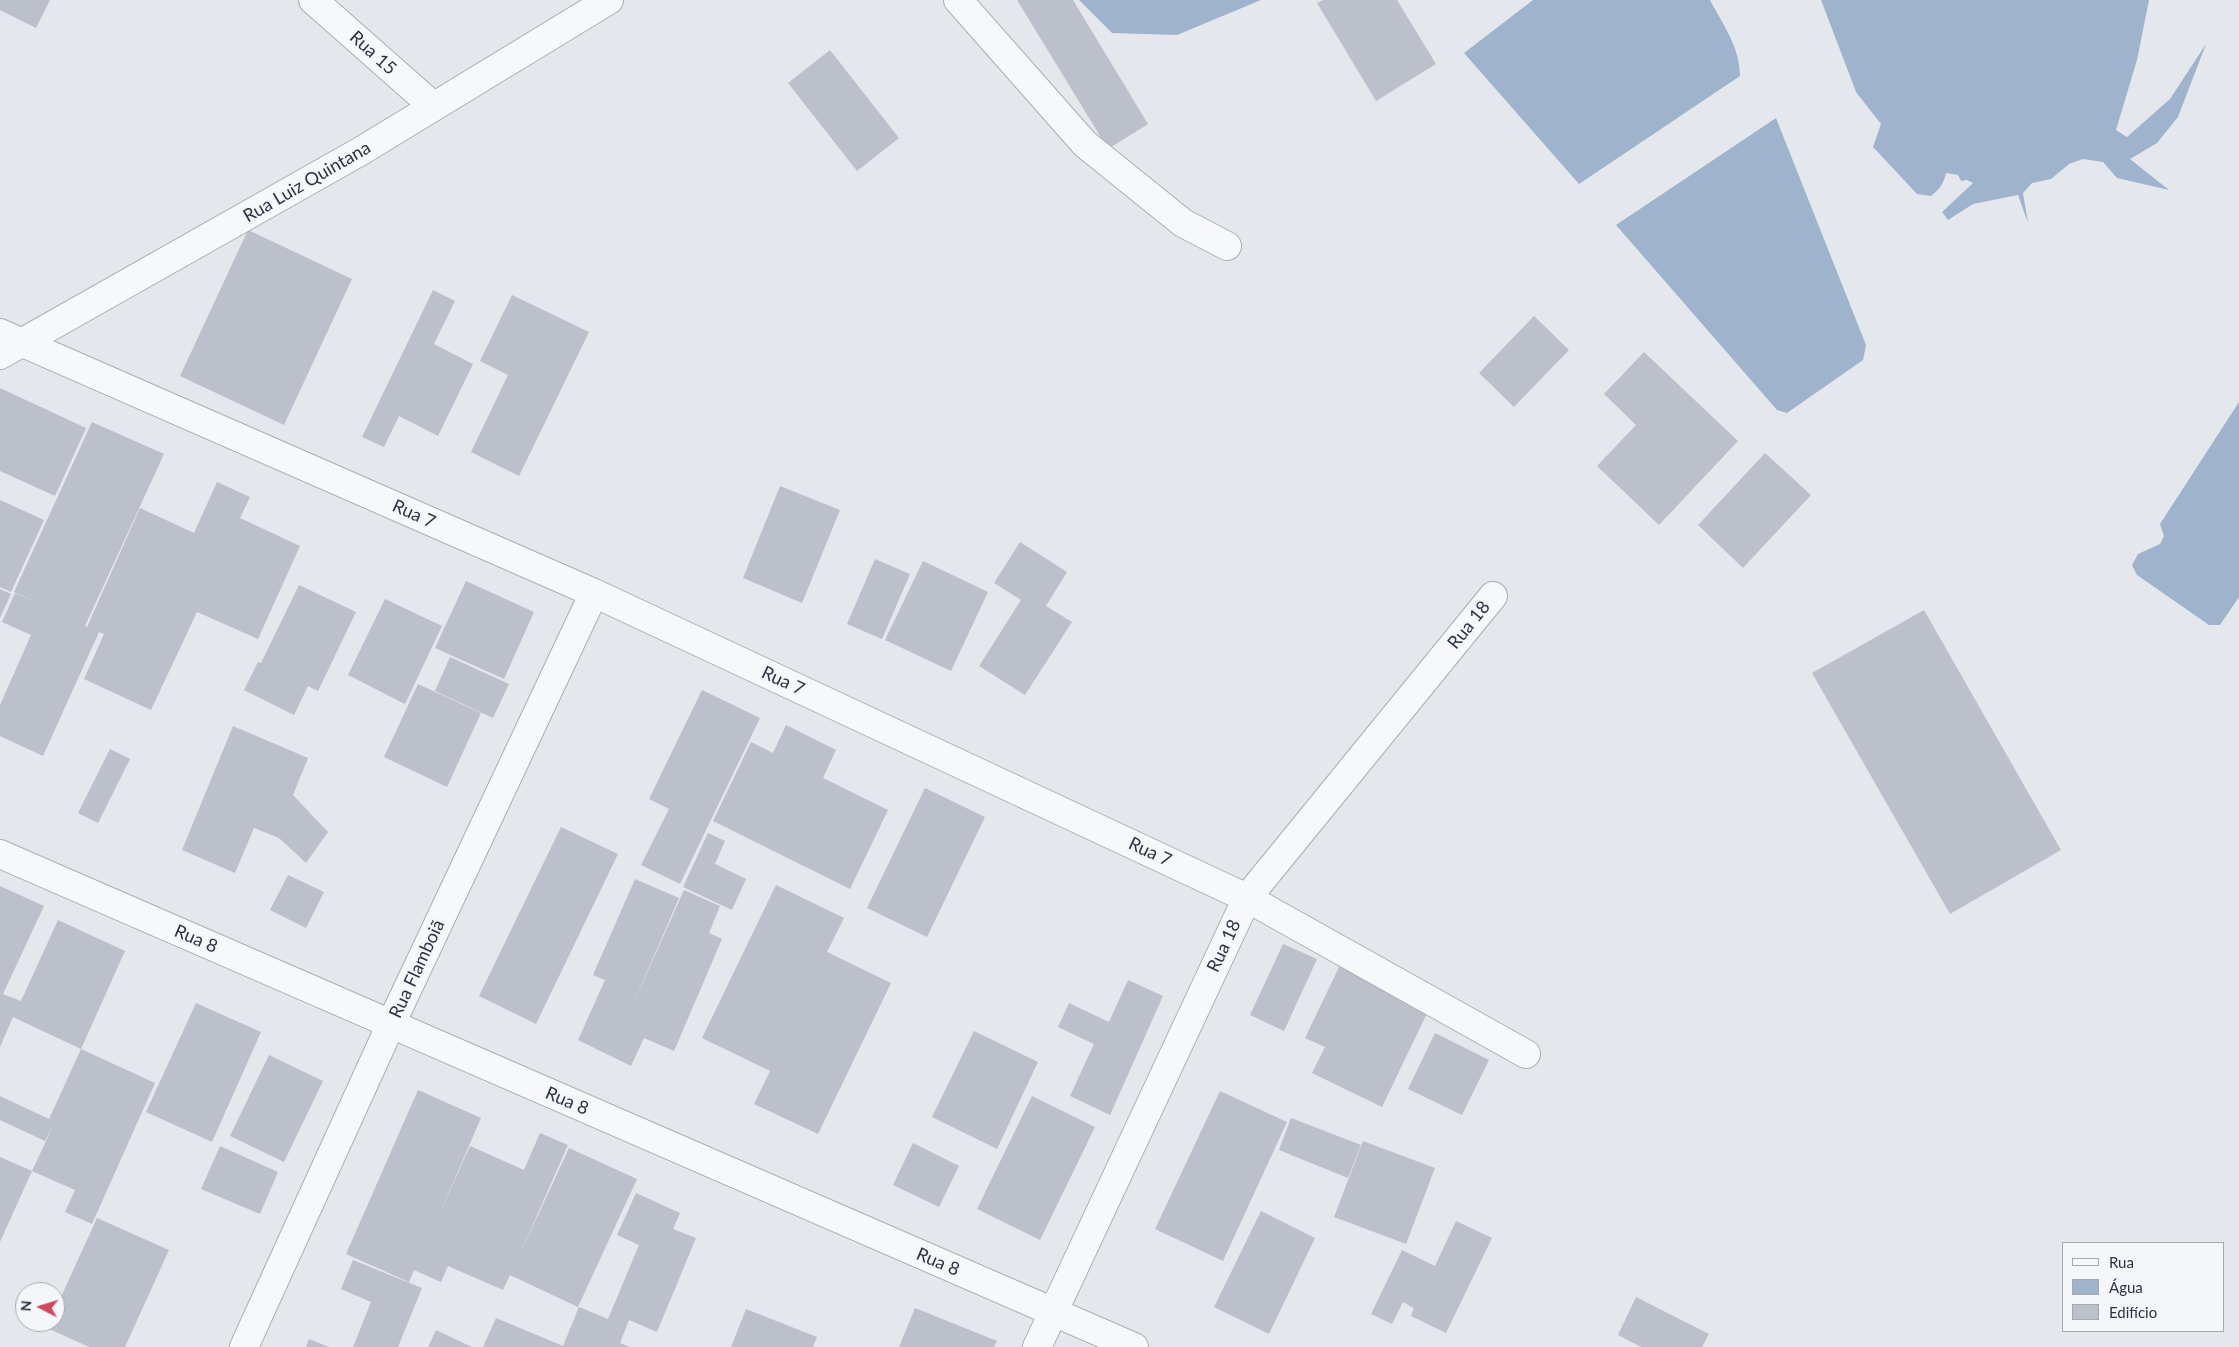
<!DOCTYPE html>
<meta charset="utf-8">
<style>
body{margin:0}
#map{position:relative;width:2239px;height:1347px;overflow:hidden;background:#e4e7ec;font-family:Lato,sans-serif}
canvas{display:block}
.legend{position:absolute;left:2062px;top:1242px;width:162px;height:90px;box-sizing:border-box;background:#f4f6f9;border:1px solid #a4a8b1;margin:0;padding:6px 9px;list-style:none;font-size:15px;color:#2b3445}
.legend li{display:flex;align-items:center;gap:10px;height:25px}
.legend b{width:25px;border:1px solid #a4a8b1}
.north{position:absolute;left:15px;top:1282px;width:50px;height:50px;box-sizing:border-box;background:#f4f6f9;border:1px solid #a4a8b1;border-radius:50%;rotate:275deg;font-size:14px;font-weight:700;line-height:20px;text-align:center;color:#2b3445}
.north::after{content:'';display:block;margin:auto;width:18px;height:22px;background:#d1495b;clip-path:polygon(50% 0,100% 100%,50% 72%,0 100%)}
</style>
<div id="map">
<canvas width="2239" height="1347"></canvas>
<ul class="legend">
<li><b style="height:6px;background:#f7f8fa"></b>Rua</li>
<li><b style="height:14px;background:#9fb4cc"></b>Água</li>
<li><b style="height:14px;background:#bbc0ca"></b>Edifício</li>
</ul>
<div class="north">N</div>
</div>
<script>
const ctx = document.querySelector('canvas').getContext('2d');
ctx.lineJoin = 'round';
function fill(path, color) { ctx.fillStyle = color; ctx.fill(path, 'evenodd'); }
function trace(path, color, width, dash) { ctx.strokeStyle = color; ctx.lineWidth = width; ctx.lineCap = dash ? 'butt' : 'round'; ctx.setLineDash(dash || []); ctx.stroke(path); }
function write(font, color, halo, rows, align = 'center') {
  ctx.font = font + ' Lato,sans-serif'; ctx.lineWidth = 5; ctx.setLineDash([]); ctx.textBaseline = 'middle'; ctx.strokeStyle = halo; ctx.fillStyle = color; for (const [text, x, y, turn = 0] of rows) {
    ctx.save(); ctx.translate(x, y); ctx.rotate((+turn || 0) * Math.PI / 180); ctx.textAlign = isNaN(turn) ? turn : align; if (halo) ctx.strokeText(text, 0, 0); ctx.fillText(text, 0, 0); ctx.restore();
  }
}
const water = new Path2D(`
 M1079 0H1261L1177 35 1112 33Z
 M1533 0H1710C1723 25 1740 47 1740 76L1579 184 1464 53Z
 M1821 0H2149L2137 60 2116 130 2127 137 2170 99 2206 44 2178 117 2157 143 2130 159 2169 190 2117 178 2103 162 2083 159 2069 164 2051 179 2032 183 2023 193 2028 223 2018 195 1973 204 1948 220 1942 212 1973 183 1967 180 1961 181 1958 175 1946 173C1944 183 1940 189 1931 196L1917 194 1873 147 1881 124 1856 92Z
 M1776 118 1866 345 1863 360 1787 413 1777 410 1616 225Z
 M2239 402V597L2220 625H2209L2137 575 2132 565 2138 554 2160 544 2164 536 2160 524Z`);
const building = new Path2D(`
 M0 0H50L36 28 0 10Z
 M1017 0H1073L1148 124 1108 149Z
 M1323 0H1397L1436 64 1376 101 1317 3Z
 M830 50 899 138 857 171 788 83Z
 M248 230 352 279 284 425 180 376Z
 M433 290 455 301 434 344 473 364 438 436 399 416 384 447 362 437Z
 M512 295 589 332 519 476 471 452 508 375 480 361Z
 M1534 316 1569 350 1514 407 1479 373Z
 M1644 352 1738 441 1659 525 1597 466 1636 425 1604 394Z
 M0 388 86 428 55 496 0 471Z
 M92 422 164 454 85 626 87 627 140 508 194 533 217 482 250 497 240 518 300 546 258 639 197 612 151 710 84 679 104 634 99 632 43 756 0 736V705L31 635 2 622 15 593 38 603 14 592Z
 M1765 453 1811 495 1743 568 1698 525Z
 M780 486 840 510 802 603 743 578Z
 M0 500 44 520 11 592 0 587Z
 M1020 542 1067 572 1046 606 1072 622 1025 695 979 666 1021 600 994 583Z
 M875 559 910 574 882 639 847 624Z
 M923 561 988 592 951 671 885 640Z
 M466 581 534 612 504 679 435 648Z
 M299 585 356 612 318 691 308 686 294 715 244 690 258 662 261 663Z
 M0 589 11 594 0 618Z
 M385 599 442 626 405 704 348 675Z
 M1924 610 2061 850 1950 914 1812 673Z
 M450 657 509 684 493 718 435 691Z
 M418 684 481 713 447 787 384 757Z
 M702 690 760 718 680 884 641 865 669 809 649 799Z
 M786 725 836 750 823 778 888 810 850 889 713 821 751 742 773 753Z
 M233 726 308 758 293 795 328 832 306 863 279 838 254 828 235 873 182 850Z
 M110 749 130 759 98 823 78 813Z
 M925 788 985 817 927 937 867 908Z
 M561 827 618 854 536 1024 479 996Z
 M708 833 725 841 715 864 746 879 732 910 683 887Z
 M288 875 324 892 306 928 270 910Z
 M635 879 679 898 630 1011 684 890 720 906 709 933 722 939 674 1051 644 1038 631 1066 578 1040 605 980 593 975Z
 M776 885 844 918 827 952 891 983 818 1134 754 1104 770 1071 702 1038Z
 M0 886 44 906 3 994 21 1001 58 920 125 951 81 1049 155 1083 92 1224 65 1212 75 1190 32 1171 53 1126 45 1141 0 1120V1096L49 1119 81 1049 13 1017 0 1047Z
 M1283 944 1317 959 1284 1031 1250 1015Z
 M1341 963 1430 1007 1382 1107 1312 1073 1325 1047 1305 1038Z
 M1128 980 1163 996 1110 1115 1070 1096 1094 1044 1058 1027 1069 1003 1109 1022Z
 M196 1003 261 1032 212 1142 146 1112Z
 M974 1031 1038 1062 997 1149 932 1117Z
 M1435 1033 1489 1060 1462 1115 1408 1089Z
 M269 1055 323 1081 284 1162 230 1136Z
 M418 1090 481 1118 437 1220 470 1146 524 1170 540 1133 568 1145 519 1256 569 1148 637 1179 578 1307 510 1275 503 1290 448 1266 441 1282 414 1270 409 1282 346 1254Z
 M1220 1091 1287 1122 1223 1261 1155 1229Z
 M1032 1096 1095 1127 1040 1240 977 1209Z
 M1291 1118 1361 1145 1348 1178 1279 1150Z
 M1363 1141 1435 1168 1406 1244 1334 1217Z
 M913 1143 959 1166 939 1207 893 1185Z
 M220 1146 278 1172 260 1214 201 1189Z
 M0 1157 32 1171 0 1242Z
 M636 1193 680 1213 673 1229 696 1238 657 1332 629 1320 620 1343 630 1347H483L496 1318 563 1346 579 1307 608 1319 639 1245 617 1235Z
 M1261 1211 1315 1238 1269 1334 1214 1307Z
 M97 1218 169 1250 125 1347H89L47 1328 50 1322H55V1310Z
 M1456 1221 1492 1238 1446 1333 1411 1316 1414 1308 1403 1302 1392 1324 1371 1314 1402 1250 1435 1266Z
 M353 1260 422 1288 398 1347H353L371 1302 341 1289Z
 M1636 1297 1709 1334 1702 1347H1641L1618 1335Z
 M915 1308 997 1341 994 1347H899Z
 M746 1309 817 1337 813 1347H731Z
 M436 1330 472 1347H428Z
 M309 1339 329 1347H306Z`);
const minor = new Path2D(`
 M313 0 433 106
 M958 0 1085 144 1183 223 1227 246
 M0 333 594 593 1247 898 1526 1054
 M0 355 361 151 609 0
 M0 854 1134 1347
 M244 1347 391 1024 594 593
 M1037 1347 1247 898 1493 596`);
const streetNames = [
 ["Rua 15",373,53,42],
 ["Rua Luiz Quintana",307,182,-30],
 ["Rua 7",414,514,24],
 ["Rua 18",1469,625,-51],
 ["Rua 7",783,681,25],
 ["Rua 7",1150,852,25],
 ["Rua 8",196,939,23],
 ["Rua 18",1224,946,-65],
 ["Rua Flamboiã",417,969,-65],
 ["Rua 8",567,1101,23],
 ["Rua 8",938,1262,23]
];
fill(water, '#9fb4cc');
fill(building, '#bbc0ca');
trace(minor, '#a9aeb7', 30);
trace(minor, '#f7f8fa', 28);
write('18px', '#2b3445', '#f4f6f9', streetNames);
</script>
